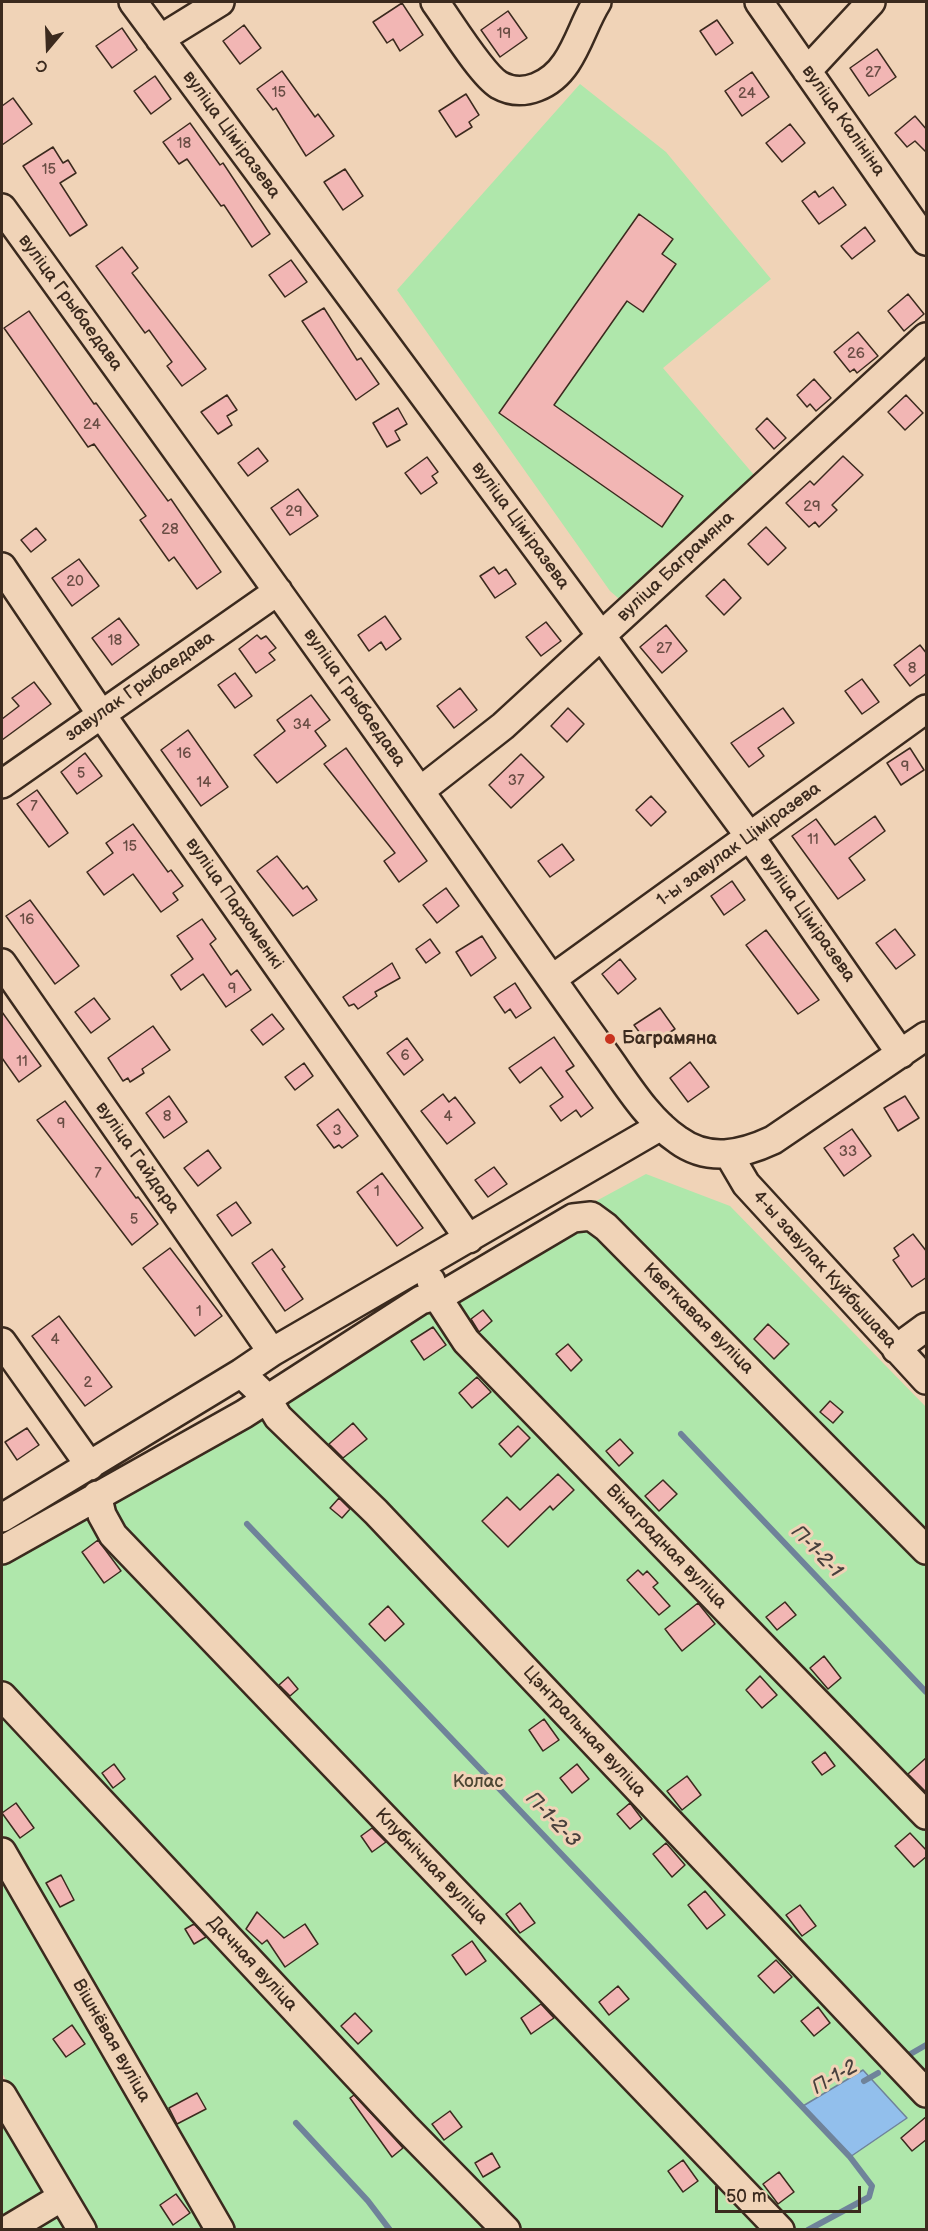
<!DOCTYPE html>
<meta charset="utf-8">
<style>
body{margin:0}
#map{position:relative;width:928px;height:2231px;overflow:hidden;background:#f0d3b7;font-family:"Balsamiq Sans",sans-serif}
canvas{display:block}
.frame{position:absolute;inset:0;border:3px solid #3b2a1e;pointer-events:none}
.north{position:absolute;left:18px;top:18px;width:60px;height:60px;-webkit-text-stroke:4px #f0d3b7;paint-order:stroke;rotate:199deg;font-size:16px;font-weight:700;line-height:24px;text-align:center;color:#3b2a1e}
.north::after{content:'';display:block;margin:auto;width:21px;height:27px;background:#3b2a1e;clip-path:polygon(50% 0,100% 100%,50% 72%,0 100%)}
.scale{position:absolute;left:715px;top:2186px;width:146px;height:27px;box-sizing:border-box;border:3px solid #3b2a1e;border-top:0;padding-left:8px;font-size:18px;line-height:21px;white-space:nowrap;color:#3b2a1e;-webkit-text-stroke:4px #f0d3b7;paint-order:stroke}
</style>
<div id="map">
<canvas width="928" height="2231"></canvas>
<div class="frame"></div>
<div class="north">С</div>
<div class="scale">50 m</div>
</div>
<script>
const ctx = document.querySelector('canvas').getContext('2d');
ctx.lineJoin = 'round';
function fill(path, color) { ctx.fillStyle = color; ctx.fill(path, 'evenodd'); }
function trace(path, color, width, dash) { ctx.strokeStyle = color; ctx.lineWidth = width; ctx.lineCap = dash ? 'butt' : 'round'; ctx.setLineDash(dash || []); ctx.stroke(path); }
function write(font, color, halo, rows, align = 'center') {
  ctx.font = font + ' "Balsamiq Sans",sans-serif'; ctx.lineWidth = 6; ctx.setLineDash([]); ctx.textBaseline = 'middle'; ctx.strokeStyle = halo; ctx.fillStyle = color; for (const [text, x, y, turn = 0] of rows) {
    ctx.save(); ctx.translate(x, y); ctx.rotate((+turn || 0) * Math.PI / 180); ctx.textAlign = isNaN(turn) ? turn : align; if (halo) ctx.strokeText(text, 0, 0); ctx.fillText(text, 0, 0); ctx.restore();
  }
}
const green = new Path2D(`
 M580 84 666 152 771 279 663 368 754 475 625 604 610 591 397 290Z
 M646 1174 730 1206 926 1407V2229H93L2 2073V1549L373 1322Z
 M2 2111 71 2229H2Z`);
const water = new Path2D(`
 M863 2070 907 2118 850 2157 803 2106Z`);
const stream = new Path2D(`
 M681 1434 926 1692
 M247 1524 850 2157 872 2186 869 2197 808 2230
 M907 2056 926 2045
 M864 2081 878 2073
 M296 2123 368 2201 390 2230`);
const building = new Path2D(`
 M402 3 423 35 400 51 393 39 387 43 373 22Z
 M508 11 527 38 500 57 481 30Z
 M717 20 733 43 716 55 700 31Z
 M244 25 261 48 240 64 223 41Z
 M122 28 137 50 112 68 96 46Z
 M877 49 896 77 869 96 850 68Z
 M282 71 315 117 318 114 334 136 306 156 276 108 273 110 257 89Z
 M752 72 769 97 742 116 725 91Z
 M155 76 171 99 151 114 134 91Z
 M466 94 479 115 469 122 472 127 456 137 439 111Z
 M13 98 32 124 2 145V106Z
 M915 116 927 130V153L915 141 907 147 895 133Z
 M190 123 220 165 223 163 270 234 252 247 224 205 221 206 187 159 179 164 163 142Z
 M790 124 805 143 782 162 766 143Z
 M53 147 63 163 68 160 76 173 60 183 87 225 70 236 23 166Z
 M345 169 363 196 343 210 324 182Z
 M833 187 846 205 819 224 802 201 815 191 819 197Z
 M639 214 673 239 662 254 676 264 643 312 627 301 554 405 683 496 662 527 499 413Z
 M865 227 875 241 852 259 841 246Z
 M122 247 138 268 132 273 206 369 182 386 167 366 172 362 149 330 145 333 96 266Z
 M291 260 307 282 285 297 269 275Z
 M908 294 924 314 904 331 888 311Z
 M324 308 357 360 361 358 379 384 356 400 302 321Z
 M29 311 94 404 96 403 168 501 171 499 221 572 197 589 174 557 169 561 140 520 146 516 94 444 88 447 4 328Z
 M858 332 878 356 857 373 854 369 850 372 834 352Z
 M814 379 831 398 816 411 810 404 807 407 797 395Z
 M227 395 237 410 227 416 232 425 218 434 201 412Z
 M906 395 923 413 905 430 888 412Z
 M398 408 407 424 395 431 400 440 387 447 373 423Z
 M767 418 786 438 774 449 756 429Z
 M258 448 268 461 248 476 238 463Z
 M843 456 863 475 832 505 837 510 819 527 815 522 809 527 786 503 810 481 814 485Z
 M427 457 438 472 432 476 437 483 421 494 405 473Z
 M298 489 318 516 290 535 271 508Z
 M766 527 786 548 768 565 748 544Z
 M36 528 46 540 31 552 21 540Z
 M79 559 99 586 72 606 52 578Z
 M494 567 499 574 506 569 516 584 495 598 480 576Z
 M724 579 741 598 724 615 706 596Z
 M385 616 401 639 386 650 381 642 369 651 358 635Z
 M119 618 139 645 112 665 92 638Z
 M546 622 561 641 541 656 526 637Z
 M666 625 687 651 662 673 640 647Z
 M257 635 261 639 266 636 276 648 269 653 275 660 256 673 239 649Z
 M920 645 927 654V673L910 686 894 665Z
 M235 673 252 696 235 708 218 685Z
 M862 679 879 702 862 714 845 691Z
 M34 682 51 704 2 740V719L19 706 12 698Z
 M460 688 477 710 454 728 437 706Z
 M311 695 330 720 315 731 326 746 277 783 254 755 285 731 277 720Z
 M568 708 584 724 567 742 551 726Z
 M783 708 794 723 758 748 764 756 749 767 731 743Z
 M188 730 228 787 201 806 161 750Z
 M346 748 427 861 399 882 384 861 395 853 324 764Z
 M910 748 924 770 901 785 887 763Z
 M85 753 102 776 77 794 61 772Z
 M521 754 544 777 511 808 489 785Z
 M37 790 68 833 49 847 17 804Z
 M651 796 666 812 651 826 636 810Z
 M875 816 885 831 849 858 865 880 838 899 792 836 816 819 835 845Z
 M133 824 168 872 171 870 183 886 173 893 178 900 161 912 133 874 104 895 87 872 113 853 106 843Z
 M562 844 574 860 550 877 538 861Z
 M277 856 303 889 307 886 317 900 293 916 257 871Z
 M732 881 745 900 724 915 711 896Z
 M446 888 459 906 437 923 423 905Z
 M30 900 79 966 55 984 6 916Z
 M202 919 216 939 210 944 231 975 237 970 251 990 226 1007 203 974 181 990 171 975 193 959 177 936Z
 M895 929 915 955 896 969 876 943Z
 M766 930 819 1000 798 1014 746 945Z
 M482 936 496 958 471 976 456 952Z
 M430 939 440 953 426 963 416 949Z
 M620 959 636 979 618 994 602 974Z
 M392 963 400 978 375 992 377 996 358 1009 354 1004 349 1006 343 997Z
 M515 983 531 1008 516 1018 510 1009 505 1013 494 997Z
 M94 998 110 1019 91 1033 75 1012Z
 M660 1008 675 1029 661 1038 658 1033 646 1041 634 1025Z
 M2 1012 41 1066 19 1082 2 1058Z
 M272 1014 284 1029 263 1045 251 1030Z
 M153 1026 170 1050 142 1069 144 1073 130 1082 128 1078 123 1081 108 1058Z
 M554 1037 574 1066 566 1071 593 1108 581 1117 576 1110 561 1121 550 1106 563 1097 541 1067 520 1083 509 1068Z
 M407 1038 423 1060 404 1075 387 1053Z
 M690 1062 709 1087 688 1102 670 1078Z
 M304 1063 313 1076 295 1090 285 1077Z
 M443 1094 449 1102 455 1097 475 1123 447 1144 421 1111Z
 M169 1096 187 1122 164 1138 146 1113Z
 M905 1096 919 1118 898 1131 884 1108Z
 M65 1101 136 1198 138 1197 158 1224 132 1245 37 1120Z
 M338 1109 358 1136 342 1148 339 1145 334 1148 317 1125Z
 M852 1129 871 1156 844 1176 824 1148Z
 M208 1150 221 1168 198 1186 184 1168Z
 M494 1167 507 1184 488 1197 475 1180Z
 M382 1173 423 1228 397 1246 357 1192Z
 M236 1202 251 1223 232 1236 217 1215Z
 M913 1234 927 1252V1277L912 1287 893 1260 899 1256 894 1248Z
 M170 1248 222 1316 195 1336 143 1268Z
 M272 1249 285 1267 282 1269 303 1299 285 1311 252 1263Z
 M483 1310 492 1321 479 1332 471 1319Z
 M59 1316 112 1387 85 1406 32 1336Z
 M768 1324 789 1344 774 1359 754 1339Z
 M433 1327 446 1345 424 1360 411 1341Z
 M568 1344 582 1360 571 1371 556 1354Z
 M477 1377 491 1392 472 1408 459 1393Z
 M830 1401 843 1412 833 1423 820 1412Z
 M353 1423 367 1439 343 1458 329 1444Z
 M518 1426 530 1438 511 1457 499 1444Z
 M27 1428 39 1445 17 1460 5 1442Z
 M620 1439 633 1453 619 1466 606 1451Z
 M558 1474 574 1490 553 1510 550 1506 508 1547 482 1521 507 1497 520 1510Z
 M663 1480 677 1494 659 1511 645 1496Z
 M339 1498 350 1509 342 1518 330 1508Z
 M98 1540 121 1571 104 1583 82 1552Z
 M638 1570 643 1575 647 1571 658 1583 653 1587 670 1606 659 1615 627 1580Z
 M785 1602 796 1615 777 1630 766 1617Z
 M698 1603 715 1624 682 1651 665 1629Z
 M388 1606 404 1624 385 1641 369 1624Z
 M824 1656 841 1678 828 1689 810 1668Z
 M760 1676 777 1695 762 1708 746 1690Z
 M288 1677 298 1689 290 1696 279 1685Z
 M544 1719 559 1740 543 1751 529 1730Z
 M825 1752 835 1766 822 1775 812 1762Z
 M927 1757V1793L908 1774Z
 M114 1764 125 1779 113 1788 102 1773Z
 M577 1764 589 1779 572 1793 560 1778Z
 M687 1776 701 1795 682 1810 667 1791Z
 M16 1803 34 1828 20 1838 2 1813Z
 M630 1803 642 1819 630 1829 617 1814Z
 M372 1828 386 1842 372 1852 361 1836Z
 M910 1833 927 1851V1856L914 1867 895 1846Z
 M666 1843 685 1865 672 1877 653 1854Z
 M61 1875 74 1900 60 1907 46 1883Z
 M705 1891 725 1915 707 1929 688 1905Z
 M520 1903 535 1923 520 1933 506 1914Z
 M800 1905 816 1926 802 1936 786 1915Z
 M257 1912 284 1938 305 1924 318 1944 285 1967 267 1940 262 1944 246 1929Z
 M194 1924 206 1937 194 1944 185 1929Z
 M472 1941 486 1961 466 1975 452 1955Z
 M776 1960 792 1977 774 1993 758 1976Z
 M618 1986 629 1999 609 2015 599 2002Z
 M541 2004 554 2018 531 2034 521 2018Z
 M818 2007 830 2023 814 2036 801 2021Z
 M355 2013 372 2031 358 2044 341 2026Z
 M72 2025 85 2044 66 2057 53 2039Z
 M197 2093 206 2109 177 2124 169 2108Z
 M354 2095 394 2138 403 2148 392 2157 350 2098Z
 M450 2111 462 2127 444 2140 432 2124Z
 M927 2116V2139L912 2151 901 2138Z
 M492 2153 500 2167 483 2177 475 2163Z
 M683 2160 698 2181 683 2192 668 2171Z
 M779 2172 794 2192 778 2204 763 2184Z
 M176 2194 190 2213 173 2225 160 2205Z`);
const minor = new Path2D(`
 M133 2 750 837 901 1054
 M435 2C449 21 481 74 499 85 524 99 552 84 566 63 579 44 585 21 597 2
 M759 2 926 241
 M160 39 220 2
 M807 71 871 2
 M2 208C158 424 314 640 467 858 513 924 558 989 605 1054 626 1083 647 1119 678 1140 708 1162 741 1155 773 1140L926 1036
 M2 567 101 714 469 1239
 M2 784 278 591
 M420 791 503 726 926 337
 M2 963 272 1352
 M552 979 926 709
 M729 1155 746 1184 926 1380
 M431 1281 436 1295 466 1341 926 1815
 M2 1342 90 1466
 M896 1349 926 1327
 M241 1373 266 1397 278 1417 376 1512 926 2093
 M97 1495 102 1515 113 1535 780 2230
 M2 1518 241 1373 272 1352 661 1126
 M2 1550 244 1414 421 1300 446 1293 573 1218 591 1216 606 1227 926 1550
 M2 1696 405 2127 506 2230
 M2 1852 220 2230
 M2 2095 82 2230
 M7 2230 62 2197`);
const markers = [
 [610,1039,6,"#c8321e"]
];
const numberNames = [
 ["19",504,34],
 ["27",873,73],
 ["15",279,93],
 ["24",747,94],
 ["18",184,144],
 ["15",49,170],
 ["26",856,354],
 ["24",92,425],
 ["29",812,507],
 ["29",294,512],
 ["28",170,530],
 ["20",75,582],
 ["18",115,641],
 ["27",664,649],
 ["8",912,669],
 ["34",302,725],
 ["16",184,754],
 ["9",905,767],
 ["5",81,774],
 ["37",516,781],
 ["14",204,783],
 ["7",34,807],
 ["11",813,840],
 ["15",130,847],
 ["16",27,920],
 ["9",232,989],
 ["6",405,1056],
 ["11",22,1062],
 ["8",167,1117],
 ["4",448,1117],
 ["9",61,1124],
 ["3",337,1131],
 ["33",848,1152],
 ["7",98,1174],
 ["1",377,1192],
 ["5",134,1220],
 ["1",199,1312],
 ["4",55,1340],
 ["2",88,1383]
];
const streetNames = [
 ["вуліца Калініна",843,121,55],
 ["вуліца Ціміразева",231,135,54],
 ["вуліца Грыбаедава",70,303,54],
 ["вуліца Ціміразева",520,526,54],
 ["вуліца Баграмяна",676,567,-43],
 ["завулак Грыбаедава",140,687,-35],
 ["вуліца Грыбаедава",354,698,55],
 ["1-ы завулак Ціміразева",739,845,-36],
 ["вуліца Пархоменкі",234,904,55],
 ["вуліца Ціміразева",807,918,55],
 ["вуліца Гайдара",137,1158,55],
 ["4-ы завулак Куйбышава",824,1270,48],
 ["Кветкавая вуліца",698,1319,45],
 ["Вінаградная вуліца",666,1547,46],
 ["Цэнтральная вуліца",584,1732,47],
 ["Клубнічная вуліца",431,1867,46],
 ["Дачная вуліца",252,1964,47],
 ["Вішнёвая вуліца",111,2041,60]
];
const poiNames = [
 ["Баграмяна",622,1039]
];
const parkNames = [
 ["Колас",478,1782]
];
const waterNames = [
 ["П-1-2-1",816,1552,46],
 ["П-1-2-3",552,1820,46],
 ["П-1-2",835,2078,-30]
];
fill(green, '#afe7ab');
fill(water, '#92bfec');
trace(water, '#6f839a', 1.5);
trace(stream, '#6f839a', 6);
fill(building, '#f2b6b4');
trace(building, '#3b2a1e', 1.5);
trace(minor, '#3b2a1e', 32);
trace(minor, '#f0d3b7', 27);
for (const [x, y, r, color] of markers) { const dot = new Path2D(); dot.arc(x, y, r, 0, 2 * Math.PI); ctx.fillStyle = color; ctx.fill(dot); trace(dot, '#f0d3b7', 2); }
write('15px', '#694d44', null, numberNames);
write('18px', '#3b2a1e', '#f0d3b7', streetNames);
write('bold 18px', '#3b2a1e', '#f0d3b7', poiNames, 'left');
write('18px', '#4c4633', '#f0d3b7', parkNames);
write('italic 20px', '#48403d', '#f0d3b7', waterNames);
</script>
